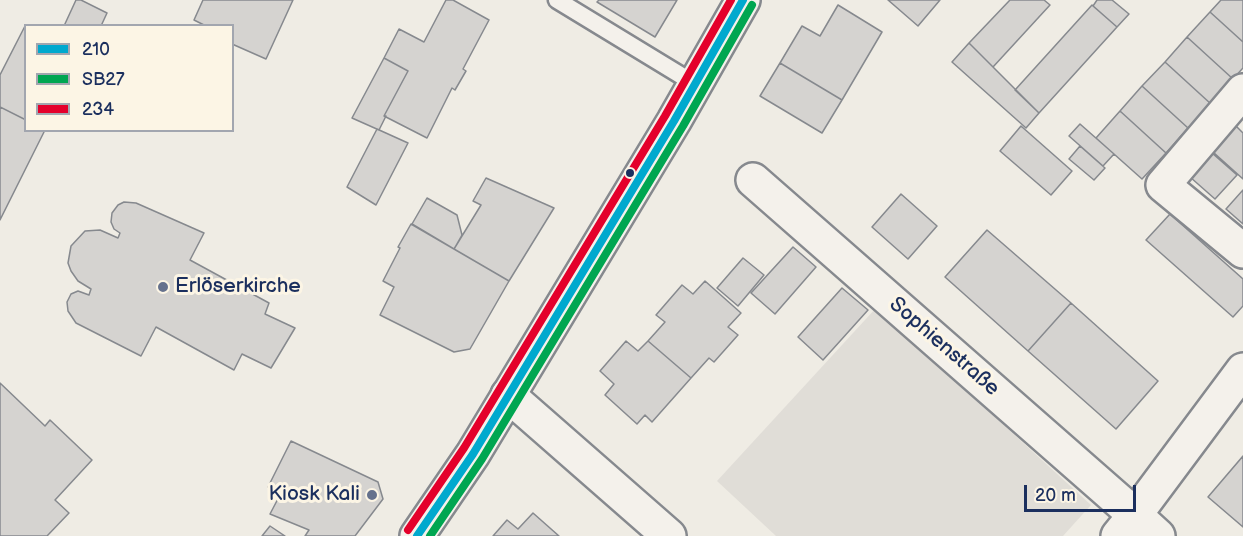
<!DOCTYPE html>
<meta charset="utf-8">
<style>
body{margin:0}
#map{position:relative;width:1243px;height:536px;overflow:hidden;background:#efece4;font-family:"Balsamiq Sans",sans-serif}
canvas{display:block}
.legend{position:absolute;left:24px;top:24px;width:210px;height:108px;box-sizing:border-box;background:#fcf5e5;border:2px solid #a2a6af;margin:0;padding:8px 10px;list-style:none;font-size:18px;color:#1b2f5e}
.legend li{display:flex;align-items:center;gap:12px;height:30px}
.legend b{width:30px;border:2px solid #a2a6af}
.scale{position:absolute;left:1024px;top:485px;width:112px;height:27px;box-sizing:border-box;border:3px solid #1b2f5e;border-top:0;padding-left:8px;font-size:18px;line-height:21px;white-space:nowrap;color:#1b2f5e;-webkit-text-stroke:4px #fcf5e5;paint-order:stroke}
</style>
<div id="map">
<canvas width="1243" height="536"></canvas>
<ul class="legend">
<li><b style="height:8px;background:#00a9ce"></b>210</li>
<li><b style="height:8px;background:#00a651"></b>SB27</li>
<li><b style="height:8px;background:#e4002b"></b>234</li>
</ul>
<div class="scale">20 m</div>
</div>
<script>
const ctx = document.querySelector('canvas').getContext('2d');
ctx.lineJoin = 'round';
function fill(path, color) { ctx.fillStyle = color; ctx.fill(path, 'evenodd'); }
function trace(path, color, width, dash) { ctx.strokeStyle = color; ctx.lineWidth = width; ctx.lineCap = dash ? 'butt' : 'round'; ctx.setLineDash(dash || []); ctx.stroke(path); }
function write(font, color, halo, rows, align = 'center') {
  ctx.font = font + ' "Balsamiq Sans",sans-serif'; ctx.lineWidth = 6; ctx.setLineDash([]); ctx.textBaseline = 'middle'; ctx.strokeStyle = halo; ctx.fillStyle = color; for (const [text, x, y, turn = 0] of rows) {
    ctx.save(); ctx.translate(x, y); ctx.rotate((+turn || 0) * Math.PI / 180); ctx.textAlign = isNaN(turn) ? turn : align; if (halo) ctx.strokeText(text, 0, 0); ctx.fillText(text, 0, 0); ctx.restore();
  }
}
const green = new Path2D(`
 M876 308 1091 505 1063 536H776L717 481Z`);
const building = new Path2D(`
 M76 0H81L107 13 101 26H64Z
 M203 0H293L266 59 232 44V26H206L194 20Z
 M446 0H453L489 20 463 69 466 71 455 90 452 88 427 138 384 116 408 71 384 58 399 29 424 42Z
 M599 0H677L655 37 597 2Z
 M888 0H940L918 26Z
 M1010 0H1044L1050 5 993 67 969 43Z
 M1097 0H1112L1129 14 1117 27 1093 6Z
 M1221 0H1243V42L1210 12Z
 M838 5 882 32 842 100 780 63 802 26 820 36Z
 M1092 5 1117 27 1039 113 1015 90Z
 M1210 12 1243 42V68L1233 79 1187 37Z
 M25 26H26V120L0 107V75Z
 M1187 37 1233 79 1211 104 1165 62Z
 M969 43 1039 113 1026 128 952 62Z
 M384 58 408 71 384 116H386L379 130 352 118Z
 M1165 62 1211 104 1188 128 1142 86Z
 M780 63 842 100 822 133 760 96Z
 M1142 86 1188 128 1166 153 1120 111Z
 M0 107 26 120V130H45L0 220Z
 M1120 111 1166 153 1142 179 1096 138Z
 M1080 124 1114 154 1103 166 1069 136Z
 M1021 126 1072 171 1051 195 1000 151Z
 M1236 126 1243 133V179L1213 152Z
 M377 129 408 143 376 205 347 187Z
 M1080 146 1105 168 1094 180 1069 159Z
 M1212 153 1237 175 1215 199 1190 177Z
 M486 178 554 208 509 281 454 249 481 205 473 201Z
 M1243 190V224L1226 209Z
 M901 194 937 226 908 259 872 227Z
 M427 198 457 215 462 235 454 249 412 224Z
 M124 202 136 203 204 233 190 260 269 303 265 314 295 328 271 368 242 354 234 370 156 327 141 356 76 323 68 311 67 302 71 294 78 291 89 295 91 289 78 281 71 271 68 263 71 246 85 231 100 230 118 238 120 233 114 229 111 222 112 213 118 205Z
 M1170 214 1243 279V306L1233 317 1146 240Z
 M411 224 509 281 470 349 454 352 380 315 394 287 383 281 400 248 398 247Z
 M987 230 1071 303 1028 351 945 277Z
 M793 247 816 267 775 314 751 293Z
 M743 258 764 275 738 306 717 288Z
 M705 281 741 313 728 327 738 335 714 362 709 358 691 378 648 341 665 322 656 315 682 285 693 294Z
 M842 288 868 310 823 360 798 337Z
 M1071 303 1158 381 1116 429 1028 351Z
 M626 341 638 351 648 341 691 378 652 422 645 415 637 424 605 395 614 384 600 371Z
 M0 383 45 426 50 420 92 460 55 500 69 513 47 536H0Z
 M291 441 378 482 383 499 355 536H305L309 530 270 514 281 493 268 487Z
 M1243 456V527L1208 497Z
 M533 513 559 536H493L507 520 518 529Z
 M270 526 285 536H262Z`);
const service = new Path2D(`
 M557 0 695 84`);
const minor = new Path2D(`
 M1243 91 1163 185 1243 251
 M753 180 1135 515 1243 370
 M508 395 669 536
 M1118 536 1135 515 1158 536`);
const secondary = new Path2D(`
 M417 536 473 454 674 121 743 0`);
const bus1 = new Path2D(`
 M417 536 473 454 674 121 743 0`);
const bus2 = new Path2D(`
 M430 536 482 459 683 126 752 5`);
const bus3 = new Path2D(`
 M408 530 464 448 665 116 731 0`);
const markers = [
 [630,173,5,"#1b2f5e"],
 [163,287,6,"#65718d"],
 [372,495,6,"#65718d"]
];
const poiNames = [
 ["Erlöserkirche",175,287],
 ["Kiosk Kali",360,495,"right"]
];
const streetNames = [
 ["Sophienstraße",944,347,41]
];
fill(green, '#e0ddd7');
fill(building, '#d5d3d0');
trace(building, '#86898e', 1.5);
trace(service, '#86898e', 21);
trace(minor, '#86898e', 38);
trace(secondary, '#86898e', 38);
trace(service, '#f4f1eb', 16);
trace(minor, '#f4f1eb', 33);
trace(secondary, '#f4f1eb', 33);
trace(bus1, '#00a9ce', 8);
trace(bus2, '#00a651', 8);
trace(bus3, '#e4002b', 8);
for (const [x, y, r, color] of markers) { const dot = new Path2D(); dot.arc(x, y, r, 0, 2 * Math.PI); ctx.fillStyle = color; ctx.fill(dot); trace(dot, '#fcf5e5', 2); }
write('21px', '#1b2f5e', '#fcf5e5', poiNames, 'left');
write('21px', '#1b2f5e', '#fcf5e5', streetNames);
</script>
